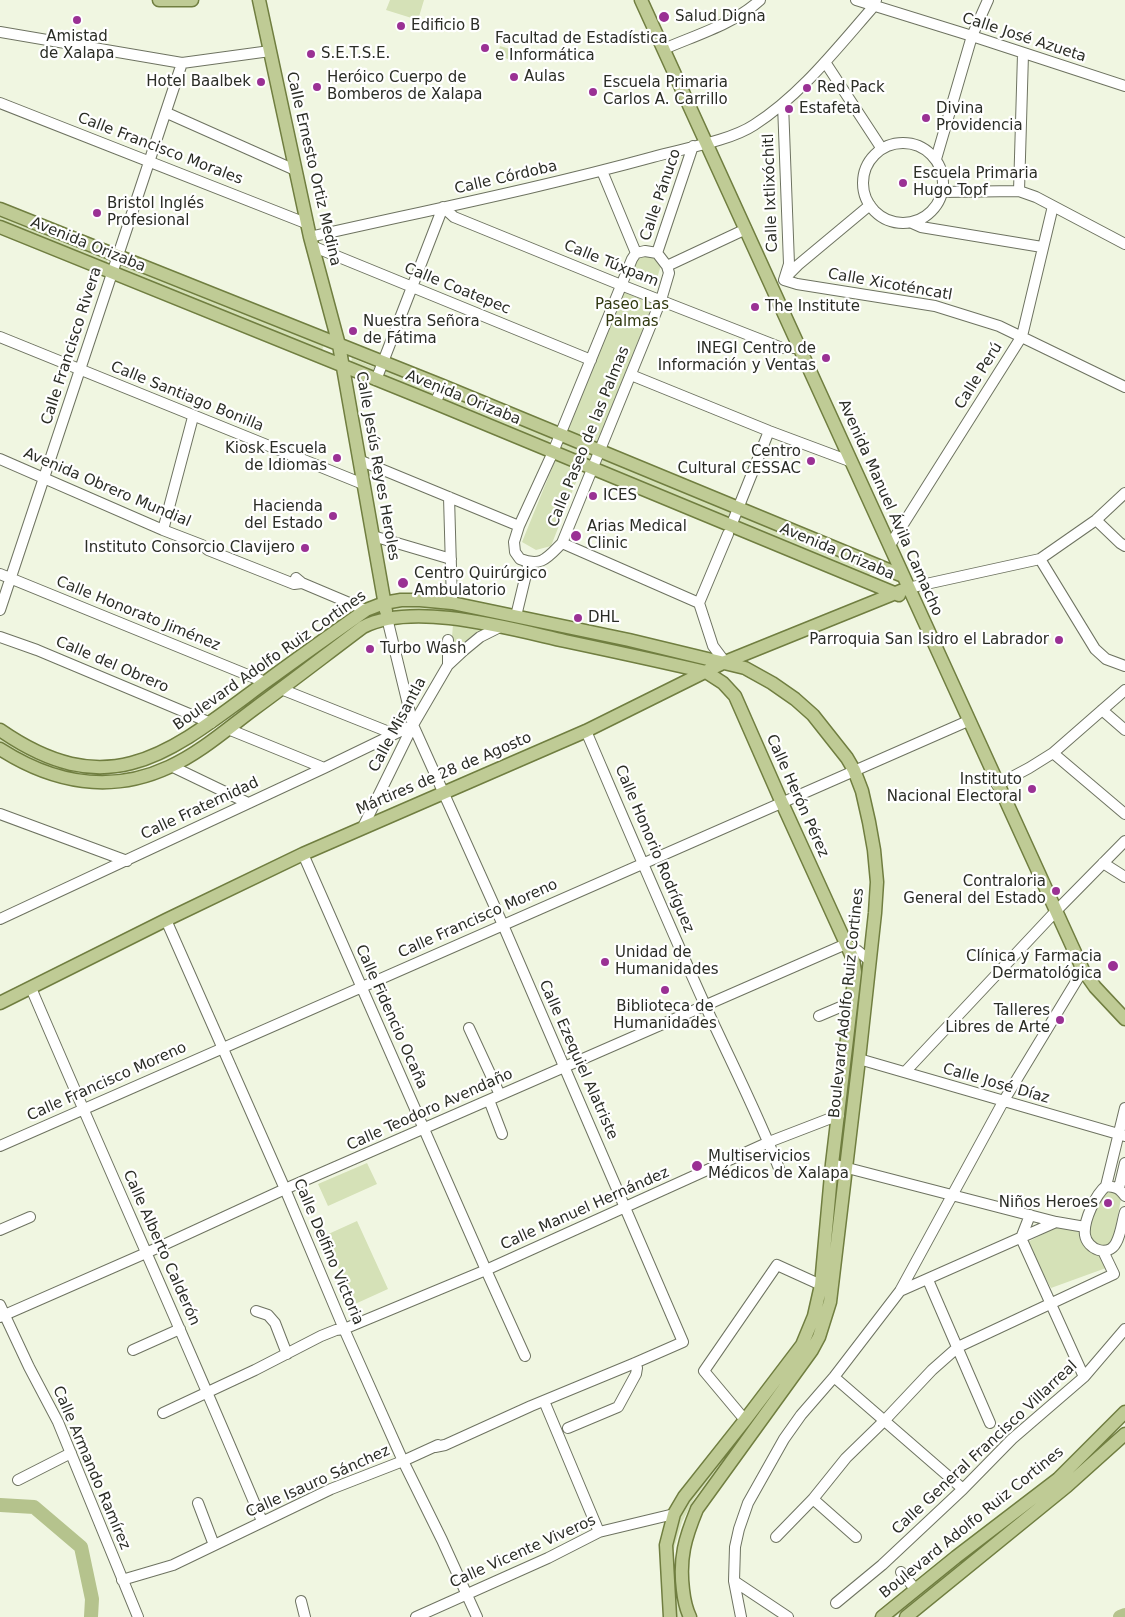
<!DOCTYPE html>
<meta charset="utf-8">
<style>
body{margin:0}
canvas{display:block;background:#f0f6e1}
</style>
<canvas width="1125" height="1617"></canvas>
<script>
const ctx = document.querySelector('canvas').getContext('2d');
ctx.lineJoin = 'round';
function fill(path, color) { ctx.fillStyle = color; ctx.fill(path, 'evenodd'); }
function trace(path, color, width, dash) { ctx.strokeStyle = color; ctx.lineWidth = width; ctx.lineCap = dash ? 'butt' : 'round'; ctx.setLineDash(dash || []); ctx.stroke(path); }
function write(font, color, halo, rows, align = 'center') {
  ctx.font = font + ' "DejaVu Sans",sans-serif'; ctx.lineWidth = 4.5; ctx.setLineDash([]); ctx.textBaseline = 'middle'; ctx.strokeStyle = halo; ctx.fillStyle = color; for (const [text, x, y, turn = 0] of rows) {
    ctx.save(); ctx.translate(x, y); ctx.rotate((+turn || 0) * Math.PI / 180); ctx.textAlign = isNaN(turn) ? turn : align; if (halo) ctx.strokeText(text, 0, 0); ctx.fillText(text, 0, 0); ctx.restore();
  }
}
const green = new Path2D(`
 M390 0H424L418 20 386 10Z
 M500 46 516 51 513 61 497 55Z
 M0 212 109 256 106 265 0 223Z
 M646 254 656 257 661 265 656 282 631 272 637 256Z
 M121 262 325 343 321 352 118 271Z
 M623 292 653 304 596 446 566 434Z
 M352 358 376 368 373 377 349 368Z
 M384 369 438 392 434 399 380 377Z
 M444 391 552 435 549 443 440 401Z
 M562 441 593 454 588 464 558 452Z
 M557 456 582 467 551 546 536 550 522 542Z
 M600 456 733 511 729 521 596 468Z
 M740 514 873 569 867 579 736 524Z
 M428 604 706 658 696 663 587 639 426 611 404 610 392 612 389 605Z
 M377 610 378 615 344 631 218 726 168 758 138 770 97 776 53 770 17 755 0 744V737L21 750 54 764 137 766Z
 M453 624 484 631 451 651Z
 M857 952C872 970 844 1128 840 1159L836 1158 853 1046 859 989Z
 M367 1163 377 1184 328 1206 318 1184Z
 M1111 1190 1120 1196 1121 1199 1112 1246 1098 1248 1089 1237C1091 1223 1096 1206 1103 1193Z
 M357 1221 388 1289 355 1304 324 1236Z
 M1058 1226 1082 1233 1087 1247 1094 1254 1099 1253 1106 1268 1051 1288 1026 1243Z
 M756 1410 759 1413 694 1499 682 1522 673 1552 674 1586 682 1617H677L676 1615 670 1551 677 1521 691 1497Z
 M953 1565 957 1569 895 1617H889Z`);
const river = new Path2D(`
 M0 1505 34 1507 81 1547 92 1599 91 1617
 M1120 1617 1125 1615`);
const minor = new Path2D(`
 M856 0 972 36 1125 86
 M0 32 182 63 270 51
 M664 49C696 35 734 24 760 0
 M825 62 882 149
 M0 103 308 224
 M783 104 789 264 784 280
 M167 113 295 170
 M863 183a40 40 0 1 1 80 0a40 40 0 1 1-80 0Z
 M936 159 972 36 988 0
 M602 171 636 253
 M1019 191 1023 54
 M942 192 1019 191 1036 197 1125 244
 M912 223 921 227 1042 247
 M310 237C425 211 540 188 653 157 681 149 730 141 754 125 801 95 837 48 874 6L876 0
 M312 246 591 360
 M645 251 657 253 667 266 669 273 661 300 562 543C547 558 542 567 520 559L515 552 514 542 519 526 553 452 632 259 636 253Z
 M657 253 693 146
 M667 266 746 229
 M785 278 798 265 870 205
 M784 280 797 284 935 306 999 326 1125 387
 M0 337 363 484
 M631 375 769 431 852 462
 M376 380 443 207 454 217 621 285 782 348H800
 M435 403 443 386
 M0 459 163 530 202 545 208 550 294 584 302 583
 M359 460 519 526
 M449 497 452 603
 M1096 520 1120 543 1125 546
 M731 526 769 431
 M163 530 193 417
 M373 536 451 559
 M562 543 699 603
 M890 545 1022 336 1053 206
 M1040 559 1095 649 1106 659 1125 666
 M0 574 265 682
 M296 578 302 583 366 610
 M908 588 1040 559 1096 520 1125 493
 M0 610 182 63
 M516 616 529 562
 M387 618 413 725 503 925 683 1342 635 1363 531 1406 445 1445 435 1447
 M0 637 37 650 211 723
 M725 662 713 646 699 603 728 534
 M448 665V640
 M281 689 394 734
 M1102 710 1125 730
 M228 729 324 768
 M586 731C625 822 664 914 705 1005 730 1060 758 1114 780 1171
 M1053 753 1125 814
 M171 766 248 803
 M997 785 1029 768 1053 753 1125 690
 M0 814 127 861
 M363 827 413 725 448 665 463 651 480 637 500 627
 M303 854 486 1270 525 1356
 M1103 863 1125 877
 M0 919 324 768 413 725
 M166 920 285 1189 344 1329 403 1461 442 1540 477 1617
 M31 988C107 1166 187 1342 262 1521
 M819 1016 852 1002
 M469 1028 500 1095
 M859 1059 1125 1136
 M905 1072 1056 911 1125 841
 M489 1100 502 1134
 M0 1146 968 721
 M832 1164 1056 1222
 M1106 1186 1125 1108
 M1119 1188 1125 1163
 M1125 1196C1119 1188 1116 1187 1106 1186 1096 1194 1083 1221 1085 1235 1087 1249 1108 1258 1116 1243 1121 1234 1122 1222 1125 1212
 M1030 1215 1021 1238 1084 1377
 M0 1230 30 1217
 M928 1280 990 1423
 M900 1291 1056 1222 1085 1227
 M0 1305 29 1367 58 1422 138 1617
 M256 1311 268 1315 275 1323 287 1354
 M0 1317 146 1253 285 1189 846 944 858 951 870 961
 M133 1350 180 1329
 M834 1377 963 1489
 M544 1401 599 1532
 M163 1413 255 1370 321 1336 336 1330 344 1329 486 1270 769 1142 839 1115
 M745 1420 704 1371 777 1265 821 1285
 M568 1428 618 1407 636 1374 637 1368 635 1363
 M18 1480 71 1453
 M813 1499 856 1537
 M198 1503 214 1545
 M776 1537 813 1499 846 1458 884 1421 932 1370 958 1347 1114 1274 1103 1251
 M901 1572 916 1590
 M122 1580 173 1565 331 1489 403 1461 438 1445
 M734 1581 788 1617
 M301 1601 305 1617
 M836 1603 882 1565 963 1489 1012 1439 1084 1377 1125 1329
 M416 1617 548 1558 599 1532 674 1514
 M741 1617 734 1581 735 1547 739 1529 748 1503 784 1439 801 1415 834 1377 900 1291 1003 1102 1083 970`);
const major = new Path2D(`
 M159 0H192
 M259 0 310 237 339 345 386 611
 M641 0C790 323 934 648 1083 970L1095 987 1125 1019
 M0 209 443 386 903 576
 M0 227 435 403 899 595
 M0 730C111 807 172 751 264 683 298 658 332 634 366 610L384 603 401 600H420L452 603 629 640 745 668 772 683 795 699 813 715 847 758 854 770 862 791 869 822 874 850 877 882 875 913 859 1059 830 1302 819 1337 812 1350 697 1509C685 1538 679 1558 683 1590 684 1599 686 1609 690 1617
 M0 749C53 783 111 794 169 767 200 753 227 729 254 709 291 682 327 654 363 627 414 601 511 629 565 641 612 651 659 661 706 672L723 683 735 696 782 803 853 959 855 972 832 1164 821 1285 814 1316 802 1345 745 1420 684 1497 674 1514 666 1545 670 1617
 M0 1003 166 920 303 854 586 731 725 662 908 588
 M882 1617 956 1557 1058 1479 1125 1412
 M906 1617 1067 1486 1125 1434`);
const markers = [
 [664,17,6,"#9a3194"],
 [77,20,5,"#9a3194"],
 [401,26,5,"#9a3194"],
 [485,48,5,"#9a3194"],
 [311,54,5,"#9a3194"],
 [514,77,5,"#9a3194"],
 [261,82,5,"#9a3194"],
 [317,87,5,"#9a3194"],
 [807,88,5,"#9a3194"],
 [593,92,5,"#9a3194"],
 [789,109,5,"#9a3194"],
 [926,118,5,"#9a3194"],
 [903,183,5,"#9a3194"],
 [97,213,5,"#9a3194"],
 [755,307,5,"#9a3194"],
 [353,331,5,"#9a3194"],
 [826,358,5,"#9a3194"],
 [337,458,5,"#9a3194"],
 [811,461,5,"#9a3194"],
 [593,496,5,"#9a3194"],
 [333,516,5,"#9a3194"],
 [576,536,6,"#9a3194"],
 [305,548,5,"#9a3194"],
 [403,583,6,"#9a3194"],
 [578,618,5,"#9a3194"],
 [1059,640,5,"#9a3194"],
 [370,649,5,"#9a3194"],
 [1032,789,5,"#9a3194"],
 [1056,891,5,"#9a3194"],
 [605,962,5,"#9a3194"],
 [1113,966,6,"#9a3194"],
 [665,990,5,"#9a3194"],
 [1060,1020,5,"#9a3194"],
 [697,1166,6,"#9a3194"],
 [1108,1203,5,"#9a3194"]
];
const poiNames = [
 ["Salud Digna",675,17],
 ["Edificio B",411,26],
 ["Amistad",77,37,"center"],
 ["de Xalapa",77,54,"center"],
 ["Facultad de Estadística",495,39],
 ["e Informática",495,56],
 ["S.E.T.S.E.",321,54],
 ["Aulas",524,77],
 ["Heróico Cuerpo de",327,78],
 ["Bomberos de Xalapa",327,95],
 ["Hotel Baalbek",251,82,"right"],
 ["Escuela Primaria",603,83],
 ["Carlos A. Carrillo",603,100],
 ["Red Pack",817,88],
 ["Estafeta",799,109],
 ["Divina",936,109],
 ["Providencia",936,126],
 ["Escuela Primaria",913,174],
 ["Hugo Topf",913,191],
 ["Bristol Inglés",107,204],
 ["Profesional",107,221],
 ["The Institute",765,307],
 ["Nuestra Señora",363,322],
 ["de Fátima",363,339],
 ["INEGI Centro de",816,349,"right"],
 ["Información y Ventas",816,366,"right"],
 ["Kiosk Escuela",327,449,"right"],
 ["de Idiomas",327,466,"right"],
 ["Centro",801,452,"right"],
 ["Cultural CESSAC",801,469,"right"],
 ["ICES",603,496],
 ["Hacienda",323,507,"right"],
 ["del Estado",323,524,"right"],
 ["Arias Medical",587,527],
 ["Clinic",587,544],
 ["Instituto Consorcio Clavijero",295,548,"right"],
 ["Centro Quirúrgico",414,574],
 ["Ambulatorio",414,591],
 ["DHL",588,618],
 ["Parroquia San Isidro el Labrador",1049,640,"right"],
 ["Turbo Wash",380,649],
 ["Instituto",1022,780,"right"],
 ["Nacional Electoral",1022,797,"right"],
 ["Contraloria",1046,882,"right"],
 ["General del Estado",1046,899,"right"],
 ["Unidad de",615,953],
 ["Humanidades",615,970],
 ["Clínica y Farmacia",1102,957,"right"],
 ["Dermatológica",1102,974,"right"],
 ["Biblioteca de",665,1007,"center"],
 ["Humanidades",665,1024,"center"],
 ["Talleres",1050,1011,"right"],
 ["Libres de Arte",1050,1028,"right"],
 ["Multiservicios",708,1157],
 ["Médicos de Xalapa",708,1174],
 ["Niños Heroes",1098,1203,"right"]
];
const streetNames = [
 ["Calle José Azueta",1024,38,18],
 ["Calle Francisco Morales",160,149,21],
 ["Calle Ernesto Ortiz Medina",313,169,77],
 ["Calle Córdoba",506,178,-13],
 ["Calle Ixtlixóchitl",771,193,-92],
 ["Calle Pánuco",661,195,-71],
 ["Avenida Orizaba",88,245,22],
 ["Calle Túxpam",611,264,22],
 ["Calle Xicoténcatl",890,285,10],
 ["Calle Coatepec",457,289,22],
 ["Calle Francisco Rivera",72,346,-72],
 ["Calle Perú",979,376,-58],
 ["Calle Santiago Bonilla",187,397,22],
 ["Avenida Orizaba",463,398,22],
 ["Calle Paseo de las Palmas",589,437,-68],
 ["Calle Jesús Reyes Heroles",377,466,80],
 ["Avenida Obrero Mundial",107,488,23],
 ["Avenida Manuel Ávila Camacho",890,508,66],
 ["Avenida Orizaba",837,552,23],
 ["Calle Honorato Jiménez",138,614,22],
 ["Boulevard Adolfo Ruiz Cortines",270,661,-35],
 ["Calle del Obrero",112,665,23],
 ["Calle Misantla",398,725,-62],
 ["Mártires de 28 de Agosto",444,774,-23],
 ["Calle Herón Pérez",797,796,66],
 ["Calle Fraternidad",200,809,-25],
 ["Calle Honorio Rodríguez",654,849,67],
 ["Calle Francisco Moreno",478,919,-24],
 ["Boulevard Adolfo Ruiz Cortines",847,1003,-84],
 ["Calle Fidencio Ocaña",391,1017,66],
 ["Calle Ezequiel Alatriste",578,1060,66],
 ["Calle Francisco Moreno",107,1082,-24],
 ["Calle José Díaz",996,1084,16],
 ["Calle Teodoro Avendaño",430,1110,-24],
 ["Calle Manuel Hernández",585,1209,-24],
 ["Calle Alberto Calderón",161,1248,66],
 ["Calle Delfino Victoria",328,1252,67],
 ["Calle General Francisco Villarreal",985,1448,-43],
 ["Calle Armando Ramírez",91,1468,67],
 ["Calle Isauro Sánchez",318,1482,-24],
 ["Boulevard Adolfo Ruiz Cortines",972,1523,-39],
 ["Calle Vicente Viveros",523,1552,-24]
];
const parkNames = [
 ["Paseo Las",632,305],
 ["Palmas",632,322]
];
fill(green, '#d5e1b7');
trace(river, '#b5c38d', 14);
trace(minor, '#6e7361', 12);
trace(major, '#707e40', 15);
trace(minor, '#fff', 10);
trace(major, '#bfcb95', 12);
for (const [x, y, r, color] of markers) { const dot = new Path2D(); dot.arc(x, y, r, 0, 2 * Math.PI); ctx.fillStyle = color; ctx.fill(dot); trace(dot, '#fff', 2); }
write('15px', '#2b2d26', '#fff', poiNames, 'left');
write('15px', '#2b2d26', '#fff', streetNames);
write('15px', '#30380f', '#fff', parkNames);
</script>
